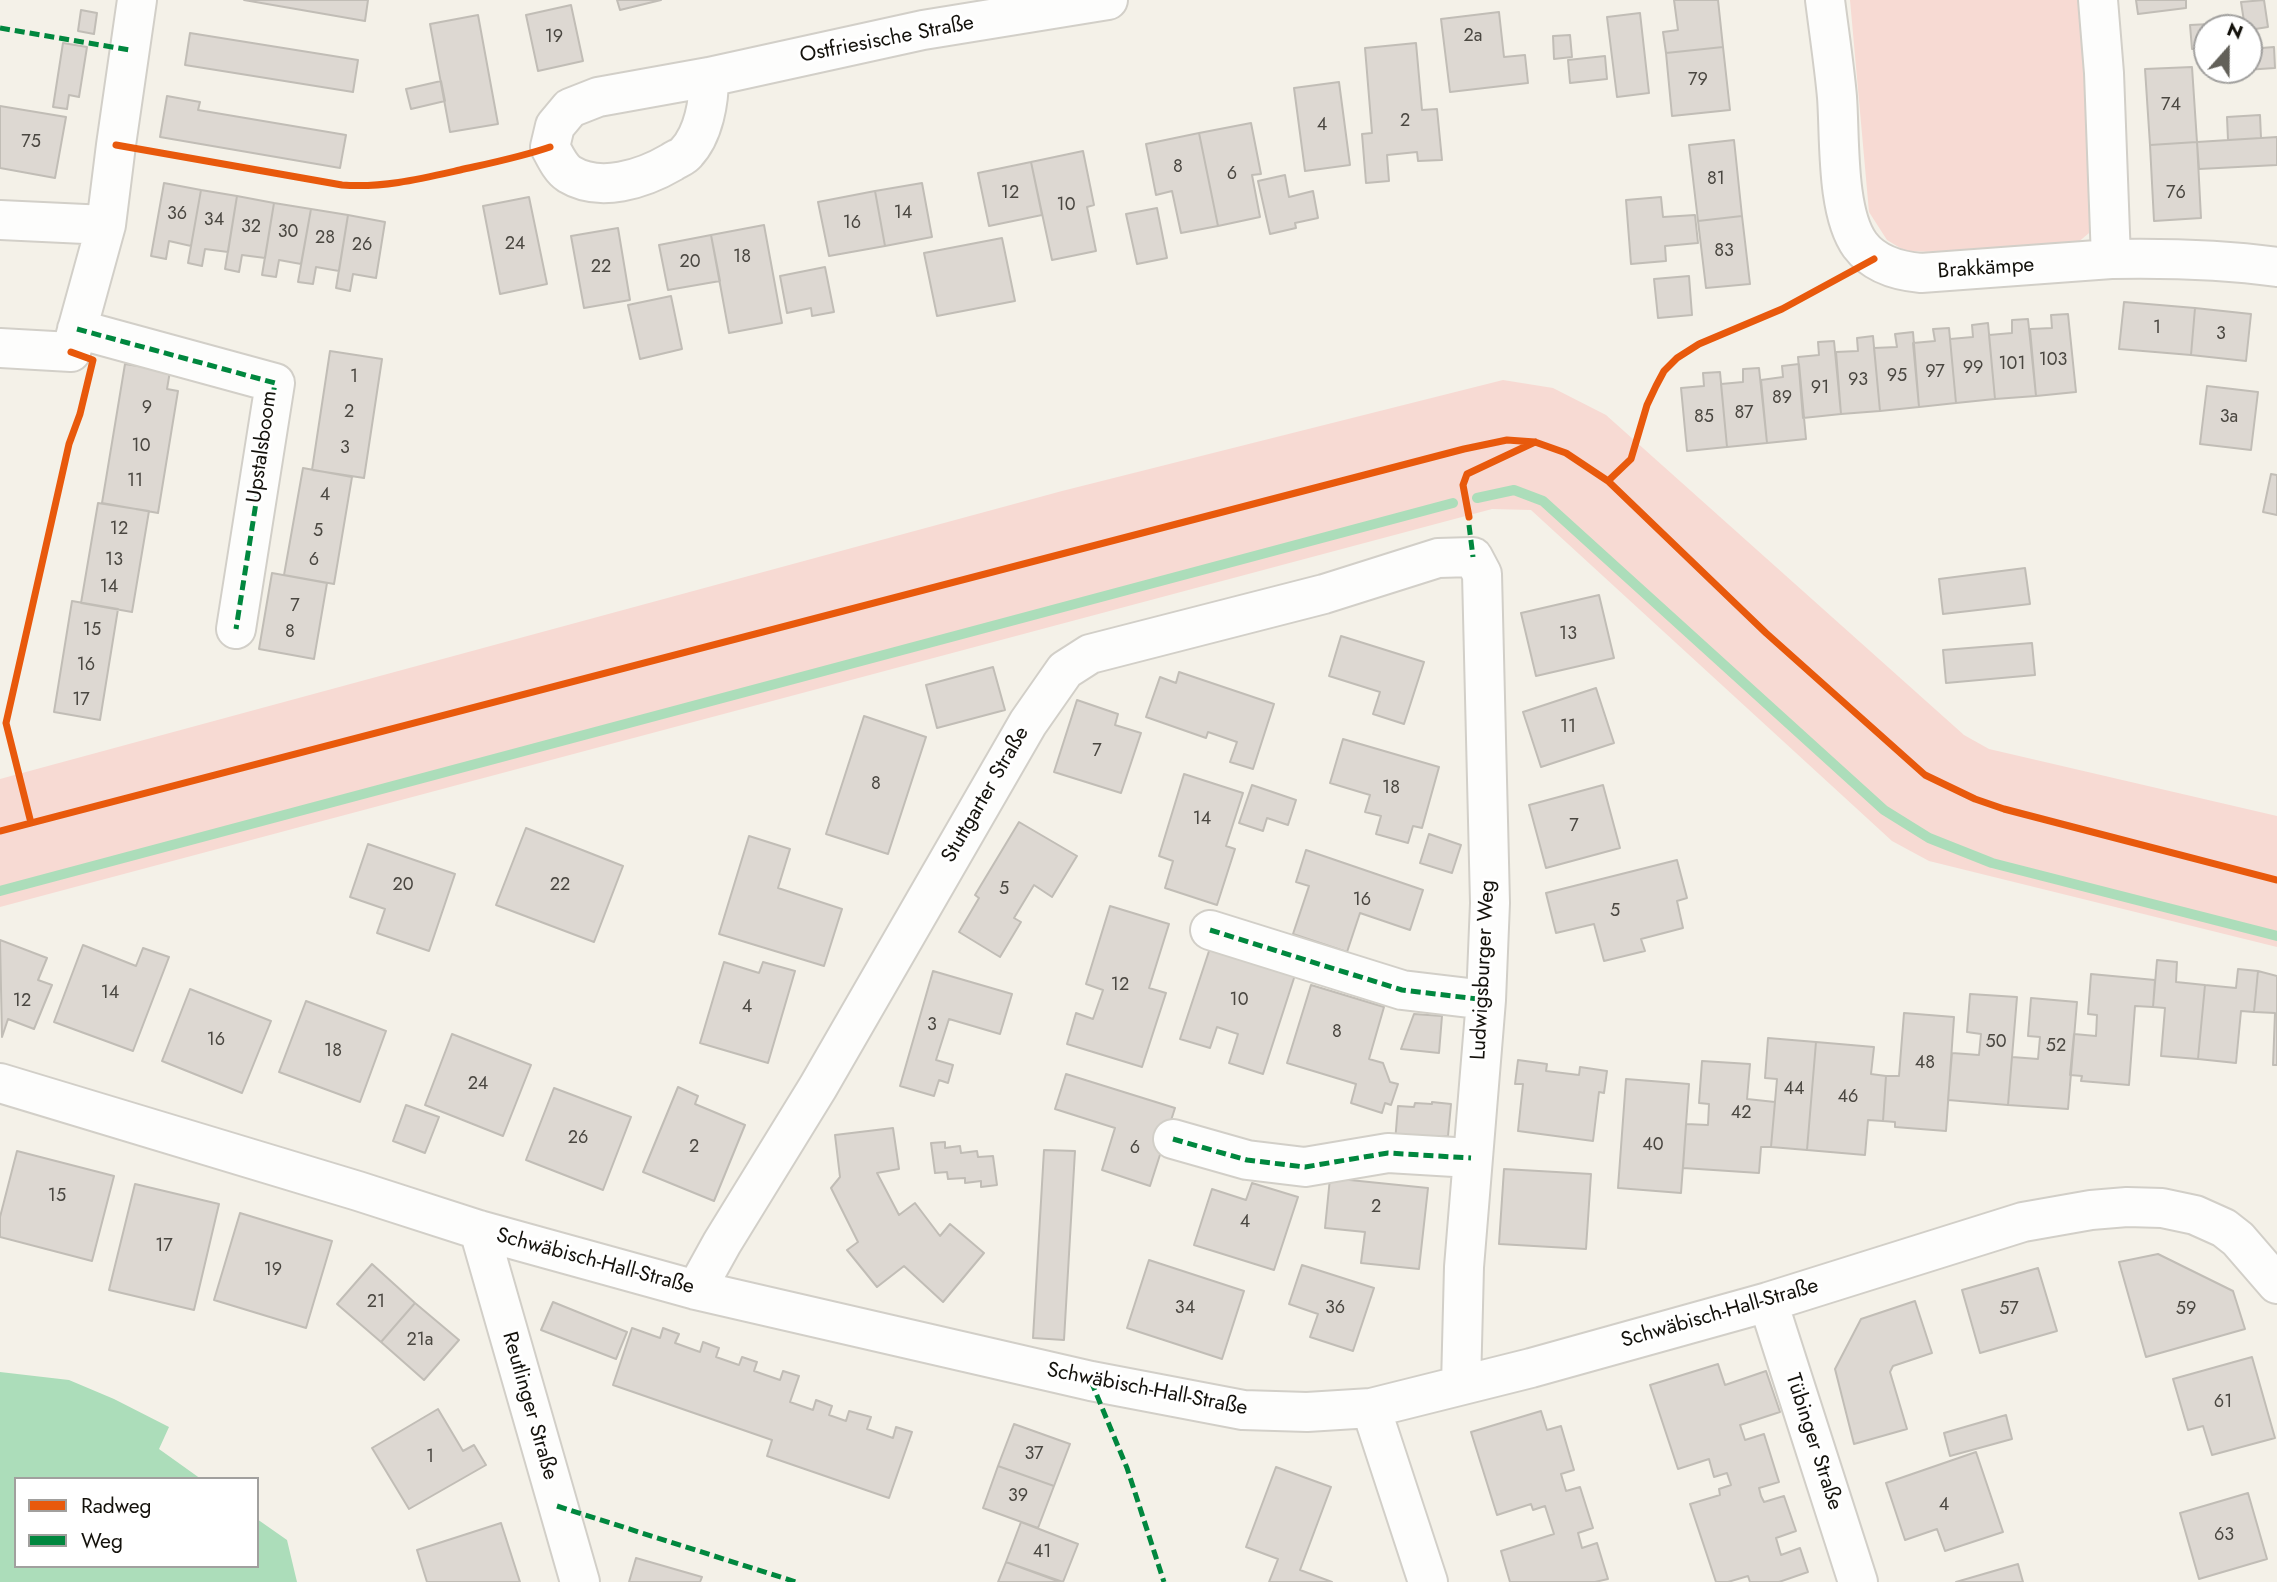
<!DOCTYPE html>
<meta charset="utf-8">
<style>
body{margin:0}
#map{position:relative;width:2277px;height:1582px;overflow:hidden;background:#f4f1e8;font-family:Jost,sans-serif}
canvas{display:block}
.legend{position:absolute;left:14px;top:1477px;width:245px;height:91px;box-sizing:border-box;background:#fff;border:2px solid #a1a09e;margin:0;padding:9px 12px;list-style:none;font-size:21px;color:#14120c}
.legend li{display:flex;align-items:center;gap:14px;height:35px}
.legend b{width:35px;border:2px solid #a1a09e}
.north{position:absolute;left:2193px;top:14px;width:70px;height:70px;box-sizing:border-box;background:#fff;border:2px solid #a1a09e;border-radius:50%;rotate:21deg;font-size:19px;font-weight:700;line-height:28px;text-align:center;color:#14120c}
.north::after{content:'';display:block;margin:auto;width:24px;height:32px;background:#626059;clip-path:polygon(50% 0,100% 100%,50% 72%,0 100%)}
</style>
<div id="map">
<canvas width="2277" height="1582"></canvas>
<ul class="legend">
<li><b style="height:9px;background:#e8590c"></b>Radweg</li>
<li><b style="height:9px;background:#00873e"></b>Weg</li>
</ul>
<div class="north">N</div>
</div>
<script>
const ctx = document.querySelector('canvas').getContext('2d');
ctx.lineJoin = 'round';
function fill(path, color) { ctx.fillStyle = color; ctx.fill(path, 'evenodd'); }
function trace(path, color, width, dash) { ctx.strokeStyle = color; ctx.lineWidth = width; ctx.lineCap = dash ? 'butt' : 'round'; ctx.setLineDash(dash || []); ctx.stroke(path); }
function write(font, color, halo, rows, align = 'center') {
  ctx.font = font + ' Jost,sans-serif'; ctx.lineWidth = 6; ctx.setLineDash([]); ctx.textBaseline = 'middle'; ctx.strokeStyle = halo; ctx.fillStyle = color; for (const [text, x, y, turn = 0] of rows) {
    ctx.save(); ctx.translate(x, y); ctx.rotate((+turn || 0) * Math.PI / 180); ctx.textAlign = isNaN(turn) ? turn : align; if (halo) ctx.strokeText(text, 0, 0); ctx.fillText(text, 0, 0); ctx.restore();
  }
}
const green = new Path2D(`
 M1850 0H2082L2095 228 2076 244 1940 252 1905 251 1887 240 1869 212Z
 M1503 380 1553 388 1606 415 1964 735 1989 749 2277 816V947L1929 861 1892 841 1531 510 1492 509 0 907V779L1062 491Z`);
const water = new Path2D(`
 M0 1372 69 1380 114 1399 169 1427 159 1449 201 1479H16V1566H257V1519L287 1540 297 1582H0Z`);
const stream = new Path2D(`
 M1477 498 1514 490 1543 501 1884 810 1929 838 1992 863 2277 936
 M0 891 1453 503`);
const building = new Path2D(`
 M244 0H368L365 21Z
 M617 0H661L620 10Z
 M1674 0H1718L1723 47 1666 53 1663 32 1678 30Z
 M2136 0H2186V8L2138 14Z
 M2264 0 2268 27 2249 30 2245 28 2241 2Z
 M571 5 583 61 538 71 526 15Z
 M81 10 97 13 94 34 78 31Z
 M1499 12 1504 57 1525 55 1528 83 1450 92 1441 19Z
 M1640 13 1649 93 1617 97 1607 17Z
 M478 15 498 124 450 132 430 24Z
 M2230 23V28H2207V48L2192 49 2190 25Z
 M190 33 358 60 353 92 185 65Z
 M1570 35 1572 57 1554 59 1553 36Z
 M63 43 87 47 79 97 69 95 67 109 53 107Z
 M1416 43 1422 110 1437 109 1442 160 1418 161 1417 152 1387 155 1389 181 1366 183 1362 134 1372 133 1365 48Z
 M1723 47 1730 110 1672 116 1666 53Z
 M2274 47 2275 68 2215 72V70H2249V49Z
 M1605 56 1607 79 1570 83 1568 60Z
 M2192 67 2197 142 2150 145 2145 69Z
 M441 81 445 101 411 109 406 89Z
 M1339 82 1350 165 1305 171 1294 88Z
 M167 96 200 102 198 110 346 135 340 168 160 137Z
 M0 106 66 117 55 178 0 168Z
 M2260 115 2261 138 2228 140 2227 117Z
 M1251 123 1261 174 1252 175 1260 217 1218 226 1199 133Z
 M1199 133 1218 226 1181 233 1172 191 1156 195 1146 144Z
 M2277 137V165L2199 169 2197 142Z
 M1734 140 1742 216 1698 221 1689 145Z
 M2197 142 2201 218 2154 221 2150 145Z
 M1083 151 1094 205 1087 207 1096 251 1052 260 1031 162Z
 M1031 162 1042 215 989 226 978 173Z
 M1285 175 1289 197 1313 191 1318 218 1295 223 1296 228 1270 234 1258 181Z
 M164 183 201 190 191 246 169 241 166 259 151 256Z
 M922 183 932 237 885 246 875 191Z
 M201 190 237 196 228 252 205 249 202 266 188 263Z
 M875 191 885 246 829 256 818 202Z
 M237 196 274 203 265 258 242 255 239 272 225 269Z
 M529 197 547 284 500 294 483 206Z
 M1661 197 1663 217 1695 215 1698 243 1665 246 1666 261 1631 264 1626 200Z
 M274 203 311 209 301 264 279 260 276 277 262 275Z
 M1157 208 1167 258 1137 264 1126 214Z
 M311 209 348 215 339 271 316 267 313 284 298 282Z
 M348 215 385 222 376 278 353 274 350 291 336 288Z
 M1742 216 1750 284 1706 288 1698 221Z
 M764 225 782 323 729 333 711 235Z
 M618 228 630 300 584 308 571 236Z
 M711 235 720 281 668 290 659 245Z
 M1002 238 1015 301 937 316 924 253Z
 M825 267 834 312 812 316 811 308 787 313 780 276Z
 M1689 276 1692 315 1658 318 1654 279Z
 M671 296 682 349 640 359 628 305Z
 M2124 302 2195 308 2191 355 2119 349Z
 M2195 308 2251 314 2246 361 2191 355Z
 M2068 314 2076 392 2036 396 2030 329 2052 328 2051 315Z
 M2028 319 2036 396 1995 399 1989 335 2012 333V320Z
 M1988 323 1995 399 1956 403 1950 339 1973 337 1972 325Z
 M1949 328 1956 403 1919 407 1913 343 1935 341 1933 329Z
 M1913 332 1919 407 1880 411 1874 348 1897 347 1895 334Z
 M1873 336 1880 411 1841 414 1836 352 1858 351 1857 338Z
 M1834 341 1841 414 1803 418 1798 357 1819 355 1818 342Z
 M330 351 382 359 364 478 312 470Z
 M125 364 170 371 167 389 178 391 158 513 102 503Z
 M1799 364 1806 439 1767 443 1761 380 1783 377 1782 366Z
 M1759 368 1767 443 1727 447 1721 384 1743 382V369Z
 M1720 372 1727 447 1687 451 1681 388 1704 386 1703 373Z
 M2207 386 2258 392 2251 450 2200 444Z
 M303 468 352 477 334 584 284 575Z
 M2271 474 2277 475V515L2263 512Z
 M98 503 149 511 132 612 81 603Z
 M2025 568 2030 604 1943 614 1939 579Z
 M272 573 327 583 314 659 259 649Z
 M1599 595 1614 658 1536 676 1521 613Z
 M72 601 118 609 100 720 54 712Z
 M1341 636 1424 662 1404 724 1373 714 1380 692 1329 676Z
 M2032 643 2035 675 1946 683 1943 650Z
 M993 667 1005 710 937 728 926 685Z
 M1179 672 1274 704 1253 769 1230 762 1237 742 1208 732 1206 738 1146 717 1160 677 1176 683Z
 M1596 688 1614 743 1541 767 1523 712Z
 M1077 700 1118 714 1115 725 1141 733 1121 793 1054 772Z
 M864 716 926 737 888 854 826 834Z
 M1343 739 1439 767 1422 828 1413 826 1408 843 1376 834 1381 816 1365 812 1370 795 1330 783Z
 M1184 774 1243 793 1226 846 1235 849 1217 905 1165 888 1173 861 1159 856Z
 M1252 785 1296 800 1288 825 1267 818 1263 831 1239 823Z
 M1603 785 1620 848 1546 868 1529 805Z
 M1019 822 1077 856 1052 897 1034 885 1014 918 1021 922 1000 957 959 932 979 898 975 895Z
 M526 828 623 866 594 942 496 905Z
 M1429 834 1461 845 1452 873 1420 863Z
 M749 836 790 849 778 888 842 909 824 966 719 934Z
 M368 844 455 874 429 951 377 933 385 909 350 897Z
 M1306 850 1423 890 1410 930 1360 913 1347 952 1293 934 1309 886 1296 882Z
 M1677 860 1687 898 1677 901 1683 928 1641 939 1645 951 1604 961 1594 924 1556 933 1546 893Z
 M1110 906 1169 924 1149 988 1166 993 1142 1067 1067 1044 1076 1013 1093 1019 1103 990 1086 984Z
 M0 940 47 958 38 980 52 985 34 1029 8 1019 2 1037Z
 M83 945 136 966 143 948 169 957 133 1051 54 1022Z
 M1210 948 1295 975 1263 1074 1229 1063 1238 1034 1217 1027 1210 1048 1180 1039Z
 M2157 960 2177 962 2176 982 2205 985 2198 1059 2161 1056 2165 1008 2153 1007Z
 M724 962 759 973 763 962 795 971 768 1063 700 1043Z
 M2238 969 2258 971 2254 1012 2241 1011 2236 1063 2198 1059 2205 985 2236 988Z
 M933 971 1012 994 1000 1034 949 1019 936 1060 953 1065 948 1083 939 1080 934 1096 900 1086Z
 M2258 971 2277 976V1065H2273L2275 1013 2254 1012Z
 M2091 974 2155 980 2153 1007 2135 1006 2129 1085 2081 1081 2082 1076 2070 1075 2074 1034 2096 1036 2097 1015 2088 1014Z
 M1311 985 1384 1007 1369 1059 1383 1063 1390 1082 1398 1084 1391 1105 1385 1103 1382 1113 1351 1103 1356 1084 1287 1063Z
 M190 989 271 1021 242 1093 162 1061Z
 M1970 994 2017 997 2008 1105 1948 1100 1952 1053 1979 1055 1981 1034 1967 1032Z
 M2031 998 2077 1002 2068 1109 2008 1105 2012 1057 2038 1059 2040 1037 2028 1036Z
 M306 1001 386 1031 360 1102 279 1072Z
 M1904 1013 1954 1017 1946 1131 1895 1127V1122L1883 1121 1886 1076H1899Z
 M1414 1014 1442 1016 1439 1053 1401 1049Z
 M452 1034 531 1065 503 1136 425 1105Z
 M1768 1038 1816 1042 1807 1150 1771 1147 1777 1079 1765 1078Z
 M1816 1042 1874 1047 1871 1074 1886 1076 1883 1121 1868 1120 1865 1155 1807 1150Z
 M1518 1060 1547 1064 1546 1071 1579 1075 1580 1067 1607 1071 1604 1093 1599 1092 1593 1141 1518 1131 1523 1084H1515Z
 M1702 1061 1750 1064 1747 1099 1775 1102 1771 1147H1761L1759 1173 1683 1168 1686 1124 1708 1125 1709 1104 1699 1103Z
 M1066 1074 1175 1108 1150 1186 1102 1170 1115 1128 1055 1109Z
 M1626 1079 1689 1084 1681 1193 1618 1188Z
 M678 1087 698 1096 695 1104 745 1125 714 1201 643 1172Z
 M554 1088 631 1117 603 1190 526 1160Z
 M1432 1102 1451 1104 1448 1136 1395 1142 1398 1106 1414 1107 1415 1103 1432 1104Z
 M406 1105 439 1117 425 1153 393 1141Z
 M893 1128 899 1169 877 1173 899 1215 915 1203 940 1236 950 1224 984 1253 943 1302 904 1266 877 1287 847 1250 858 1242 831 1188 840 1177 835 1135Z
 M945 1142V1148L960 1146 961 1153 977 1151 978 1157 993 1156 997 1185 981 1187V1181L965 1183V1178L948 1179 947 1172 935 1173 931 1143Z
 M1044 1150 1075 1151 1064 1340 1033 1338Z
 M17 1151 114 1176 92 1261 0 1237V1217Z
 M1504 1169 1591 1174 1586 1249 1499 1244Z
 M1330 1178 1428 1188 1419 1269 1361 1263 1365 1232 1325 1228Z
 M1252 1183 1298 1197 1274 1270 1194 1245 1212 1189 1246 1200Z
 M135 1184 219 1204 194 1310 109 1290Z
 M240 1213 332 1241 306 1328 214 1300Z
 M2158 1254 2233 1291 2245 1329 2146 1357 2119 1262Z
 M1149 1260 1244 1291 1222 1359 1127 1328Z
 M372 1264 415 1303 381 1342 337 1304Z
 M1302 1265 1374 1288 1353 1351 1310 1337 1318 1314 1289 1304Z
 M2038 1268 2057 1331 1980 1353 1962 1290Z
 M1915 1301 1932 1353 1893 1366 1890 1372 1907 1429 1854 1444 1835 1369 1861 1319Z
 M553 1302 627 1332 616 1359 541 1330Z
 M415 1303 459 1340 424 1380 381 1342Z
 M632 1328 660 1338 663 1328 679 1334 675 1343 700 1352 703 1342 719 1348 716 1357 739 1365 742 1357 757 1362 754 1371 780 1380 783 1371 799 1376 790 1402 813 1410 816 1400 832 1406 829 1415 846 1421 849 1411 871 1417 867 1429 893 1438 896 1427 912 1432 889 1498 767 1456 772 1440 613 1385Z
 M2252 1357 2275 1438 2212 1455 2203 1426 2188 1430 2173 1379Z
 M1718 1364 1725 1385 1766 1371 1780 1412 1740 1425 1745 1440 1764 1434 1779 1482 1759 1488 1761 1496 1764 1502 1784 1496 1796 1531 1776 1538 1781 1555 1800 1548 1808 1572 1779 1582H1750L1748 1576 1728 1582H1716L1690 1504 1720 1495 1719 1489 1731 1485 1727 1473 1714 1477 1709 1459 1678 1469 1650 1385Z
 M438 1409 463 1451 474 1445 486 1465 409 1509 372 1448Z
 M1541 1411 1547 1430 1561 1426 1574 1470 1561 1474 1566 1491 1580 1487 1593 1528 1578 1533 1582 1548 1597 1543 1608 1579 1595 1582H1510L1501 1551 1554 1534 1545 1506 1533 1510 1531 1504 1497 1515 1471 1432Z
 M2006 1415 2012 1439 1950 1456 1944 1433Z
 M1014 1424 1070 1444 1054 1486 998 1466Z
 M1976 1452 2003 1532 1945 1551 1937 1529 1905 1540 1886 1483Z
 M998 1466 1054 1486 1038 1528 983 1508Z
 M1276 1467 1331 1487 1300 1570 1332 1582H1269L1278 1559 1246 1547Z
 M2248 1493 2267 1559 2199 1579 2180 1513Z
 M1021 1522 1078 1544 1063 1582 1006 1562Z
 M501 1523 520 1582H427L417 1550Z
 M636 1558 702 1577 700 1582H629Z
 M1006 1562 1060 1582H998Z
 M2018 1564 2023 1582H1956Z`);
const minor = new Path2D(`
 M1825 0C1829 32 1834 64 1837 97 1840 137 1836 212 1860 245 1875 265 1898 271 1921 273L2111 259 2104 73 2098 0
 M709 77C709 101 704 134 686 153 683 157 676 159 672 162 643 179 600 193 569 174 560 168 555 156 550 147L555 126 570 108 598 97 709 77 923 30 1108 0
 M0 220 106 225
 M2111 259C2167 258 2221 259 2277 267
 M77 329 275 383 236 629
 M0 348 71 352 106 225 116 145 137 0
 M1210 930 1402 990 1486 1000
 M0 1083 358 1191 479 1230 696 1290 1091 1381 1243 1410 1307 1412 1371 1408 1531 1368 1768 1302 2023 1222 2091 1210 2127 1207 2162 1208 2195 1215 2224 1228 2238 1239 2277 1284
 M1173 1139 1247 1160 1305 1167 1388 1153 1471 1158
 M479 1230 580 1582
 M696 1290 722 1243 818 1087 1028 723 1065 670 1090 654 1324 594 1438 558 1473 557 1482 574 1490 903 1486 1000 1464 1267 1461 1385
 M1768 1302 1858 1582
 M1371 1408 1428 1582`);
const quiet = new Path2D(`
 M0 28 130 50
 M77 329 275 383 236 629
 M1469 525 1473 557
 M1210 930 1402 990 1486 1000
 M1173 1139 1247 1160 1305 1167 1388 1153 1471 1158
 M1091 1381 1127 1468 1164 1582
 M557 1506 796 1582`);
const cycleway = new Path2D(`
 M116 145 342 185C383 188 420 179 460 170 491 163 521 157 550 147
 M1608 481 1631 459 1647 405 1656 386 1664 371 1677 358 1699 344 1782 309 1874 259
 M1469 517 1463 485 1467 474 1535 442
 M31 823 6 723 69 444 80 414 93 360 71 352
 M0 831 1464 449 1507 440 1535 442 1566 453 1608 481 1766 633 1925 775 1975 799 2004 809 2277 880`);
const numberNames = [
 ["2a",1473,37],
 ["19",554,38],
 ["79",1698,81],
 ["74",2171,106],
 ["2",1405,122],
 ["4",1322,126],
 ["75",31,143],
 ["8",1178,168],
 ["6",1232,175],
 ["81",1716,180],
 ["12",1010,194],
 ["76",2176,194],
 ["10",1066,206],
 ["14",903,214],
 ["36",177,215],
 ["34",214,221],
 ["16",852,224],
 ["32",251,228],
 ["30",288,233],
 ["28",325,239],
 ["24",515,245],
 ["26",362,246],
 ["83",1724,252],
 ["18",742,258],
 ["20",690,263],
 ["22",601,268],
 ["1",2157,329],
 ["3",2221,335],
 ["103",2053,361],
 ["101",2012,365],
 ["99",1973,369],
 ["97",1935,373],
 ["95",1897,377],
 ["1",354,378],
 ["93",1858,381],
 ["91",1820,389],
 ["89",1782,399],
 ["9",147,409],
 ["2",349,413],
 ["87",1744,414],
 ["85",1704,418],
 ["3a",2229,418],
 ["10",141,447],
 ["3",345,449],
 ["11",135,482],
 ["4",325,496],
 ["12",119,530],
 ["5",318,532],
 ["13",114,561],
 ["6",314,561],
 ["14",109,588],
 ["7",295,607],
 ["15",92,631],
 ["8",290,633],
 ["13",1568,635],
 ["16",86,666],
 ["17",81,701],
 ["11",1568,728],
 ["7",1097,752],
 ["8",876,785],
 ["18",1391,789],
 ["14",1202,820],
 ["7",1574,827],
 ["20",403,886],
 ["22",560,886],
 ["5",1004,890],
 ["16",1362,901],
 ["5",1615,912],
 ["12",1120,986],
 ["14",110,994],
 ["10",1239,1001],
 ["12",22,1002],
 ["4",747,1008],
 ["3",932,1026],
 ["8",1337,1033],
 ["16",216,1041],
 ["50",1996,1043],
 ["52",2056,1047],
 ["18",333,1052],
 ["48",1925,1064],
 ["24",478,1085],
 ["44",1794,1090],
 ["46",1848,1098],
 ["42",1741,1114],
 ["26",578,1139],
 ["40",1653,1146],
 ["2",694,1148],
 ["6",1135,1149],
 ["15",57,1197],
 ["2",1376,1208],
 ["4",1245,1223],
 ["17",164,1247],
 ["19",273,1271],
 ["21",376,1303],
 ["34",1185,1309],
 ["36",1335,1309],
 ["57",2009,1310],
 ["59",2186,1310],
 ["21a",420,1341],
 ["61",2223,1403],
 ["37",1034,1455],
 ["1",430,1458],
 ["39",1018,1497],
 ["4",1944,1506],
 ["63",2224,1536],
 ["41",1042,1553]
];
const streetNames = [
 ["Ostfriesische Straße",887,40,-11],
 ["Brakkämpe",1986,269,-4],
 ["Upstalsboom",263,447,-82],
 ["Stuttgarter Straße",986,795,-60],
 ["Ludwigsburger Weg",1484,970,-87],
 ["Schwäbisch-Hall-Straße",595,1262,15],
 ["Schwäbisch-Hall-Straße",1720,1314,-16],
 ["Schwäbisch-Hall-Straße",1147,1390,11],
 ["Reutlinger Straße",529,1406,74],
 ["Tübinger Straße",1813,1442,72]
];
fill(green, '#f7dad3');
fill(water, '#acddba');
trace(stream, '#acddba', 10);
fill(building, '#ddd8d2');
trace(building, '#c1bdb6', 2);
trace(minor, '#d2cfc8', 42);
trace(minor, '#fdfdfc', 38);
trace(quiet, '#00873e', 5, [10, 5]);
trace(cycleway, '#e8590c', 7);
write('18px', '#4a4741', null, numberNames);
write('21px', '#14120c', '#fff', streetNames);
</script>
